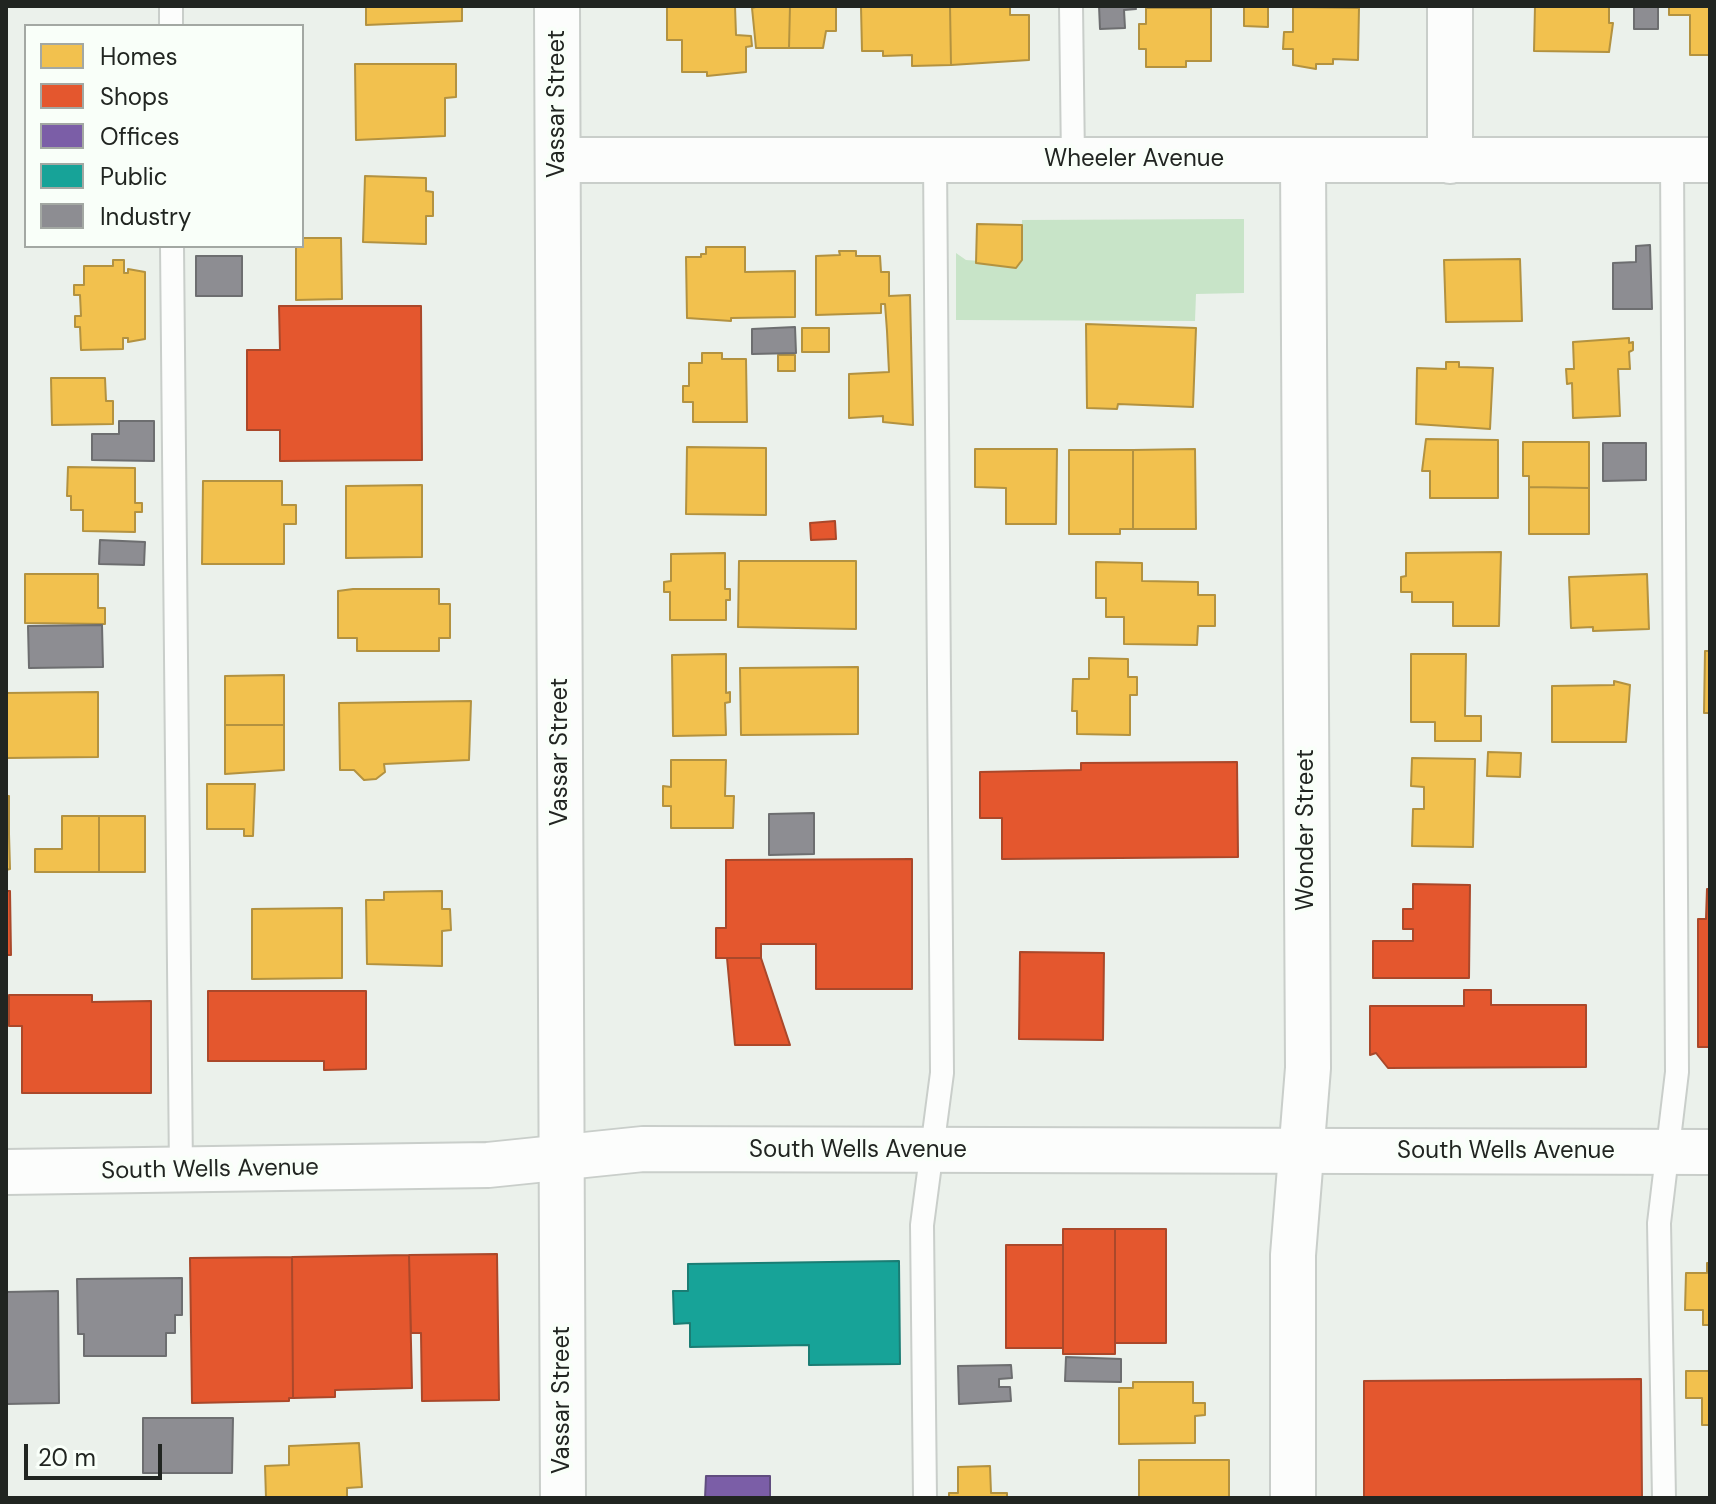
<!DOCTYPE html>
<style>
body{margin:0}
#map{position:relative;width:1716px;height:1504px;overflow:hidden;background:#ebf1eb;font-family:"DM Sans",sans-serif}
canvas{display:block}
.frame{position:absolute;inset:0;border:8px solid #212521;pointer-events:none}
.legend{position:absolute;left:24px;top:24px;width:280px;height:224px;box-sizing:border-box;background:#f9fff9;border:2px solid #a3a8a3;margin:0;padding:10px 14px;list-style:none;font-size:24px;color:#212521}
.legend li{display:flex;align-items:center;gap:16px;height:40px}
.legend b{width:40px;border:2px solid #a3a8a3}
.scale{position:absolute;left:24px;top:1444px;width:138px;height:36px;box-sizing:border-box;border:4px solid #212521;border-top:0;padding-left:10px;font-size:24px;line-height:28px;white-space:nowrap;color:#212521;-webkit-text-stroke:6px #f9fff9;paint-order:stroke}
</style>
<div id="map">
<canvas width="1716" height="1504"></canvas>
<div class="frame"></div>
<ul class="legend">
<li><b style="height:22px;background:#f2c14e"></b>Homes</li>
<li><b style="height:22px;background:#e4572e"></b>Shops</li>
<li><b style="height:22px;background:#7b5ea7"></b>Offices</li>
<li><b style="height:22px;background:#17a398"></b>Public</li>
<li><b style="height:22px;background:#8d8d92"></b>Industry</li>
</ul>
<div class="scale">20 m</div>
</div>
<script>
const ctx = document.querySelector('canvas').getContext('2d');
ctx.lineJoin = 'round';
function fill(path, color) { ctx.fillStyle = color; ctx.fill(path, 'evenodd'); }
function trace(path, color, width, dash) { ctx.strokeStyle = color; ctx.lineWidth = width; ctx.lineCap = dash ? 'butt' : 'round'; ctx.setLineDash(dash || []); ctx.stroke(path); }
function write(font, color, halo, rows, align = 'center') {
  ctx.font = font + ' "DM Sans",sans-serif'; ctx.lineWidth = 8; ctx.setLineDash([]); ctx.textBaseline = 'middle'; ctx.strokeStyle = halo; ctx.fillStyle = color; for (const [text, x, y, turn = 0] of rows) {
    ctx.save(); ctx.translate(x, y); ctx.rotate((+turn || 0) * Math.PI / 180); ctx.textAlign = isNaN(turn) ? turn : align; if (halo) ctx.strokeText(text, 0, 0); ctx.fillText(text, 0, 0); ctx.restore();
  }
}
const green = new Path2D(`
 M1244 219V293L1196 294 1195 321 956 320V253L966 260 1020 264 1022 220Z`);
const homes = new Path2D(`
 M366 6H462V21L366 25Z
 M667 6H735L736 35 751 36 752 46 746 47V72L707 76V72H682V40H667Z
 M759 6H790L789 48H756L752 8Z
 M790 6H836V31H826L823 48H789Z
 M950 6 951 65 912 66V55L883 56V51H862L861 7Z
 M950 6H1010V15H1029V60L951 65Z
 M1244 6H1268V27L1244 26Z
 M1535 6H1609V23H1613L1609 52 1534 51Z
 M1669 6H1710V55H1690V15H1669Z
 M1293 7 1359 8 1358 60 1333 59V64H1316V69L1293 65V49H1283L1284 32H1293Z
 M1146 8H1211V61H1186V67H1146V49H1139V24H1146Z
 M355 64H456V97L445 98V136L356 140Z
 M365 176 426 178V191L433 192V216H426V244L363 242Z
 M977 224 1022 225V260L1016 268 976 263Z
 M302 238H341L342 299 296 300V246H302Z
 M706 247H745V272L795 271V317L731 318V321L687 318 686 257H701V254H706Z
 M839 251H856V256H880L881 272H889V296L910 295 913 425 883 422V416L849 418V374L889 372 887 331 885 304H881V313L816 315V256L840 255Z
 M1520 259 1522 321 1446 322 1444 260Z
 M113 260H124V273H128V269L145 272V339L128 342V338H123V349L81 350 80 327H75V316H81L80 295H74V285H84V266H113Z
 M1086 324 1196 328 1193 407 1118 404 1117 409 1087 408Z
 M802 328H829V352H802Z
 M1629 338V343L1633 342V350L1629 352 1630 369H1618L1620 416 1573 418 1572 383 1567 384 1566 369H1574L1573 342Z
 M702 353H722V359H746L747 422H693V402H683V386H689V363H702Z
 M778 355H795V371H778Z
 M1446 362H1459V367L1493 368 1490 429 1416 424 1417 368 1446 369Z
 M51 378H105L106 401H113V424L52 425Z
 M1426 439 1498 440V498H1430V471H1422Z
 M1523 442H1589V488L1529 487V476H1523Z
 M687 447 766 448V515L686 514Z
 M975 449H1057L1056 524H1006V488L975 487Z
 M1195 449 1196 529H1133V450Z
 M1069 450H1133V529H1120V534H1069Z
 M68 467 135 468V503H142V512H135V532L83 531V510H71V496H67Z
 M203 481H282V505H296V524H284V564H202Z
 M422 485V557L346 558V486Z
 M1529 487 1589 488V534H1529Z
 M1501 552 1499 626H1453V602H1412V592H1401V577L1406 576V553Z
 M725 553V589H730V600H726V620H670V592H664V582L671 581V554Z
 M739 561H856V629L738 627Z
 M1096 562 1142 563V581L1198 582V595H1215V626H1198L1197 645 1124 644V617H1106V598H1096Z
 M25 574H98V608H105V624L25 623Z
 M1647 574 1649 629 1593 631V627L1571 628 1569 577Z
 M353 589H439V604H450V638H439V651H357V638H338V591Z
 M1705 651H1710V713H1704Z
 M726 654V693L730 692V702L725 703 726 735 673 736 672 655Z
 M1411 654H1466L1465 716H1481V741H1435V722H1411Z
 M1089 658 1128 659V677H1137V695H1130V735L1077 734V711H1072L1073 679H1089Z
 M858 667V734L741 735 740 668Z
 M284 675V725H225V676Z
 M1614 681 1630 685 1626 742H1552V686L1614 685Z
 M98 692V757L6 758V693Z
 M471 701 469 760 384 764 385 772 376 779 364 780 354 770H340L339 703Z
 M225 725H284V770L225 774Z
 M1488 752 1521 753 1520 777 1487 776Z
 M1412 758 1475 759 1473 847 1412 846 1413 809H1424V787L1411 786Z
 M671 760H726L725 796H734L733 828H671V806H663V786L671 787Z
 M207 784H255L253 836H244V829H207Z
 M6 796H9V834H6Z
 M62 816H99V872H35V849H62Z
 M99 816H145V872H99Z
 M6 834H9L10 869 6 870Z
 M442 891V909H450L451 930 442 931V966L367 964 366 900H384V892Z
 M342 908V978L252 979V909Z
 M1707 1263H1710V1325H1703V1310H1685L1686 1273H1707Z
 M1686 1371H1710V1425H1702V1398H1686Z
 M1133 1382H1193V1403H1205V1415L1195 1416V1443L1119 1444V1388H1133Z
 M359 1443 362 1487 347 1488V1498H266L265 1466 289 1465V1446Z
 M1139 1460H1229V1498H1139Z
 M990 1466 991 1493H1007V1498H949V1493H958V1467Z`);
const shops = new Path2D(`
 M279 306H421L422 460 280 461V430H247V350H280Z
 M835 521 836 539 811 540 810 523Z
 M1237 762 1238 857 1002 859V818H980V772L1081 770V763Z
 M912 859V989H816V944H761V958H716V928H726V860Z
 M1413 884 1470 885 1469 978H1373V941H1413V929H1403V909H1413Z
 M1707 889H1710V1047H1698V919H1706Z
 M6 891H10L11 955H6Z
 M1020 952 1104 953 1103 1040 1019 1039Z
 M727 958H761L790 1045H735Z
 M1464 990H1491V1005H1586V1067L1388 1068 1376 1053 1370 1055V1006H1464Z
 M208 991H366V1069L324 1070V1061H208Z
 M9 995H92V1002L151 1001V1093H22V1026H9Z
 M1063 1229H1115V1354H1063Z
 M1115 1229H1166V1343H1115Z
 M1006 1245H1063V1348H1006Z
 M497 1254 499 1400 422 1401 421 1333H411L409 1255Z
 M409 1255 412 1388 335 1390V1397L293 1398 292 1257Z
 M292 1257 293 1398H289V1401L192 1403 190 1258Z
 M1641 1379 1642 1498H1364V1381Z`);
const offices = new Path2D(`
 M706 1476H770V1498H705Z`);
const public = new Path2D(`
 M899 1261 900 1364 809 1365V1345L690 1347V1323L674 1324 673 1291H688V1264Z`);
const industry = new Path2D(`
 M1099 6H1135L1136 9 1124 10 1125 28 1100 29Z
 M1634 6H1658V29H1634Z
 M1650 245 1652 309H1613V263L1636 262V246Z
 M196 256H242V296H196Z
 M795 327 796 353 752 354V329Z
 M119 421H154V461L92 460V434H119Z
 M1603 443H1646V480L1603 481Z
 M100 540 145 542 144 565 99 564Z
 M102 625 103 667 29 668 28 626Z
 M814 813V854L769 855V814Z
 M182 1278V1315H175V1333H166V1356H84V1334H78L77 1279Z
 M58 1291 59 1403 6 1404V1292Z
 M1066 1357 1121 1359V1382L1065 1381Z
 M1011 1365 1012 1378 999 1379V1387H1010L1011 1401 959 1404 958 1366Z
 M143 1418H233L232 1473H143Z`);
const service = new Path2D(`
 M171 6V26
 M1071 6 1073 160
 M172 246 181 1171
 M925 1498 922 1225 942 1073 935 160
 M1664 1498 1659 1223 1677 1072 1672 160`);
const minor = new Path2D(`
 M1450 6V161
 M559 160H1710
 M1293 1498V1255L1308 1068 1303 161`);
const tertiary = new Path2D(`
 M557 6 563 1498`);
const secondary = new Path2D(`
 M6 1172 488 1165 643 1149 1710 1152`);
const streetNames = [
 ["Vassar Street",558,104,-90],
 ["Wheeler Avenue",1134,160],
 ["Vassar Street",561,752,-90],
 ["Wonder Street",1307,830,-90],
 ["South Wells Avenue",858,1151],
 ["South Wells Avenue",1506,1152],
 ["South Wells Avenue",210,1170,-1],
 ["Vassar Street",563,1400,-90]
];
fill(green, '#c8e4c8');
fill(homes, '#f2c14e');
trace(homes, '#b39240', 2);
fill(shops, '#e4572e');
trace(shops, '#aa482a', 2);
fill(offices, '#7b5ea7');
trace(offices, '#604d7f', 2);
fill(public, '#17a398');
trace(public, '#1a7d74', 2);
fill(industry, '#8d8d92');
trace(industry, '#6d6e70', 2);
trace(service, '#c9ceca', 26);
trace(minor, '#c9ceca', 48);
trace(tertiary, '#c9ceca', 48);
trace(secondary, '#c9ceca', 48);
trace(service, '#fcfdfc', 22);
trace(minor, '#fcfdfc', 44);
trace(tertiary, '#fcfdfc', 44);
trace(secondary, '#fcfdfc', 44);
write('24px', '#212521', '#f9fff9', streetNames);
</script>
